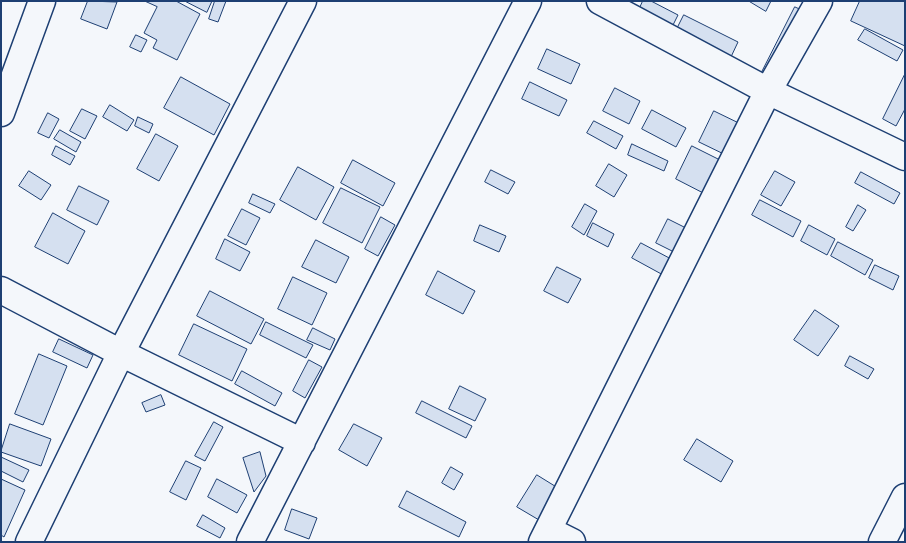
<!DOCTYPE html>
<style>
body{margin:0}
#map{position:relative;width:906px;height:543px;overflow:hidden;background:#f4f7fb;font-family:"Source Sans 3",sans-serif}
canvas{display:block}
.frame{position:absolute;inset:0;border:2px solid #1d3f73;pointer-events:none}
</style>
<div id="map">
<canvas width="906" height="543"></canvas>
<div class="frame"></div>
</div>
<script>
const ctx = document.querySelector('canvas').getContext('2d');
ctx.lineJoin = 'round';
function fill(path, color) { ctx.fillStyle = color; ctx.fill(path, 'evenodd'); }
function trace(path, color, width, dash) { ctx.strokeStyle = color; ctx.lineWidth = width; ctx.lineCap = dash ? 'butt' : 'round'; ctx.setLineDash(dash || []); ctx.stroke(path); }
const building = new Path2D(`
 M88 1 117 2 107 29 81 19Z
 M145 1H176L200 14 177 60 153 48 157 40 144 33 157 7Z
 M185 1H212L207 12Z
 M215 1H226L218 22 209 19Z
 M643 1H651L678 15 672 27 639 10Z
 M749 1H771L766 11Z
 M860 1H905V46L851 21Z
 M795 7 806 12 772 79 761 74Z
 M684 15 738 42 730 59 676 31Z
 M865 29 903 50 897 61 858 40Z
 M136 35 147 40 141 52 130 47Z
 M547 49 580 64 571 84 538 69Z
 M905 74V109L896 126 883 119Z
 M181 77 230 104 214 135 164 108Z
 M530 82 567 100 559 116 522 99Z
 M615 88 640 101 629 124 603 111Z
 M110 105 134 120 127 131 103 117Z
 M82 109 97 116 85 139 70 131Z
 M652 110 686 128 676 147 642 129Z
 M714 111 747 127 732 158 699 142Z
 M48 113 59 119 49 138 38 133Z
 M138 117 153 124 149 133 135 126Z
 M594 121 623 136 616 149 587 133Z
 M60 130 81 142 76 152 54 139Z
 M156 134 178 146 159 181 137 169Z
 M632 144 668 161 664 171 628 155Z
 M56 146 75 156 70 165 52 155Z
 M692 146 728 164 711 197 676 179Z
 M353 160 395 183 383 206 341 183Z
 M609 164 627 175 614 197 596 186Z
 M298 167 334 187 316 220 280 200Z
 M491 170 515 182 508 194 485 182Z
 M29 171 51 185 41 200 19 186Z
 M775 171 795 182 781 206 761 195Z
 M861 172 900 193 894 204 855 183Z
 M79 186 109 201 97 225 67 210Z
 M341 188 380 207 362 243 323 223Z
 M253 194 275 204 270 213 249 203Z
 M760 200 801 221 793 237 752 215Z
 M585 204 597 211 584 235 572 227Z
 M858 205 866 210 853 231 846 227Z
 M242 209 260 218 246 245 228 236Z
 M53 213 85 231 68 264 35 247Z
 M381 217 395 225 378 256 365 249Z
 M668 219 694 232 682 256 656 243Z
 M593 223 614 234 608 247 587 236Z
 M480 225 506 236 499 252 474 241Z
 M809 225 835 239 827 255 801 241Z
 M225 239 250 252 240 271 216 259Z
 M316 240 349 257 336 283 302 267Z
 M838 242 873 260 865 275 831 256Z
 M641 243 673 260 665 276 632 258Z
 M875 265 899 276 893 290 869 278Z
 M557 267 581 279 568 303 544 291Z
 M438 271 475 291 463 314 426 295Z
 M293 277 327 293 312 325 278 309Z
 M210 291 264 319 251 344 197 316Z
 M815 310 839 326 818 356 794 340Z
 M266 322 313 345 306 358 260 335Z
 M194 324 247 349 232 381 179 355Z
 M313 328 335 339 330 350 307 340Z
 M59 339 93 355 87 368 53 352Z
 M39 354 67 366 43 425 15 414Z
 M850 356 874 369 868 379 845 366Z
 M309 360 322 367 305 398 293 391Z
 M242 371 282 393 275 406 235 384Z
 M460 386 486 399 475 421 449 409Z
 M161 395 165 405 146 412 142 403Z
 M422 401 472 426 466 438 416 413Z
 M214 422 223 427 205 461 195 456Z
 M10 424 51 439 41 466 1 452Z
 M354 424 382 438 367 466 339 450Z
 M697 439 733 461 721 482 684 460Z
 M260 452 266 476 254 492 243 458Z
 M1 457 29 470 23 482 1 471Z
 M186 461 201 468 186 500 170 492Z
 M451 467 463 474 454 490 442 483Z
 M537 475 558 488 539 520 517 507Z
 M1 479 25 490 4 537 1 535Z
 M217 479 247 495 237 513 208 497Z
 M407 491 466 522 459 537 399 507Z
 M292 509 317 518 309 539 285 530Z
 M203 515 225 528 220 538 197 526Z`);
const minor = new Path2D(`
 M600 1 768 91 905 157
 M1 113 42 1
 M1 290 121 353 302 442
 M548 530 572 542
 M29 542 121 353 303 1
 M250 542 528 1
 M542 542 768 91 819 1
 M882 542 905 497`);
fill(building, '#d5e0f0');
trace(building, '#1d3f73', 1);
trace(minor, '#1d3f73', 29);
trace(minor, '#f4f7fb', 26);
</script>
